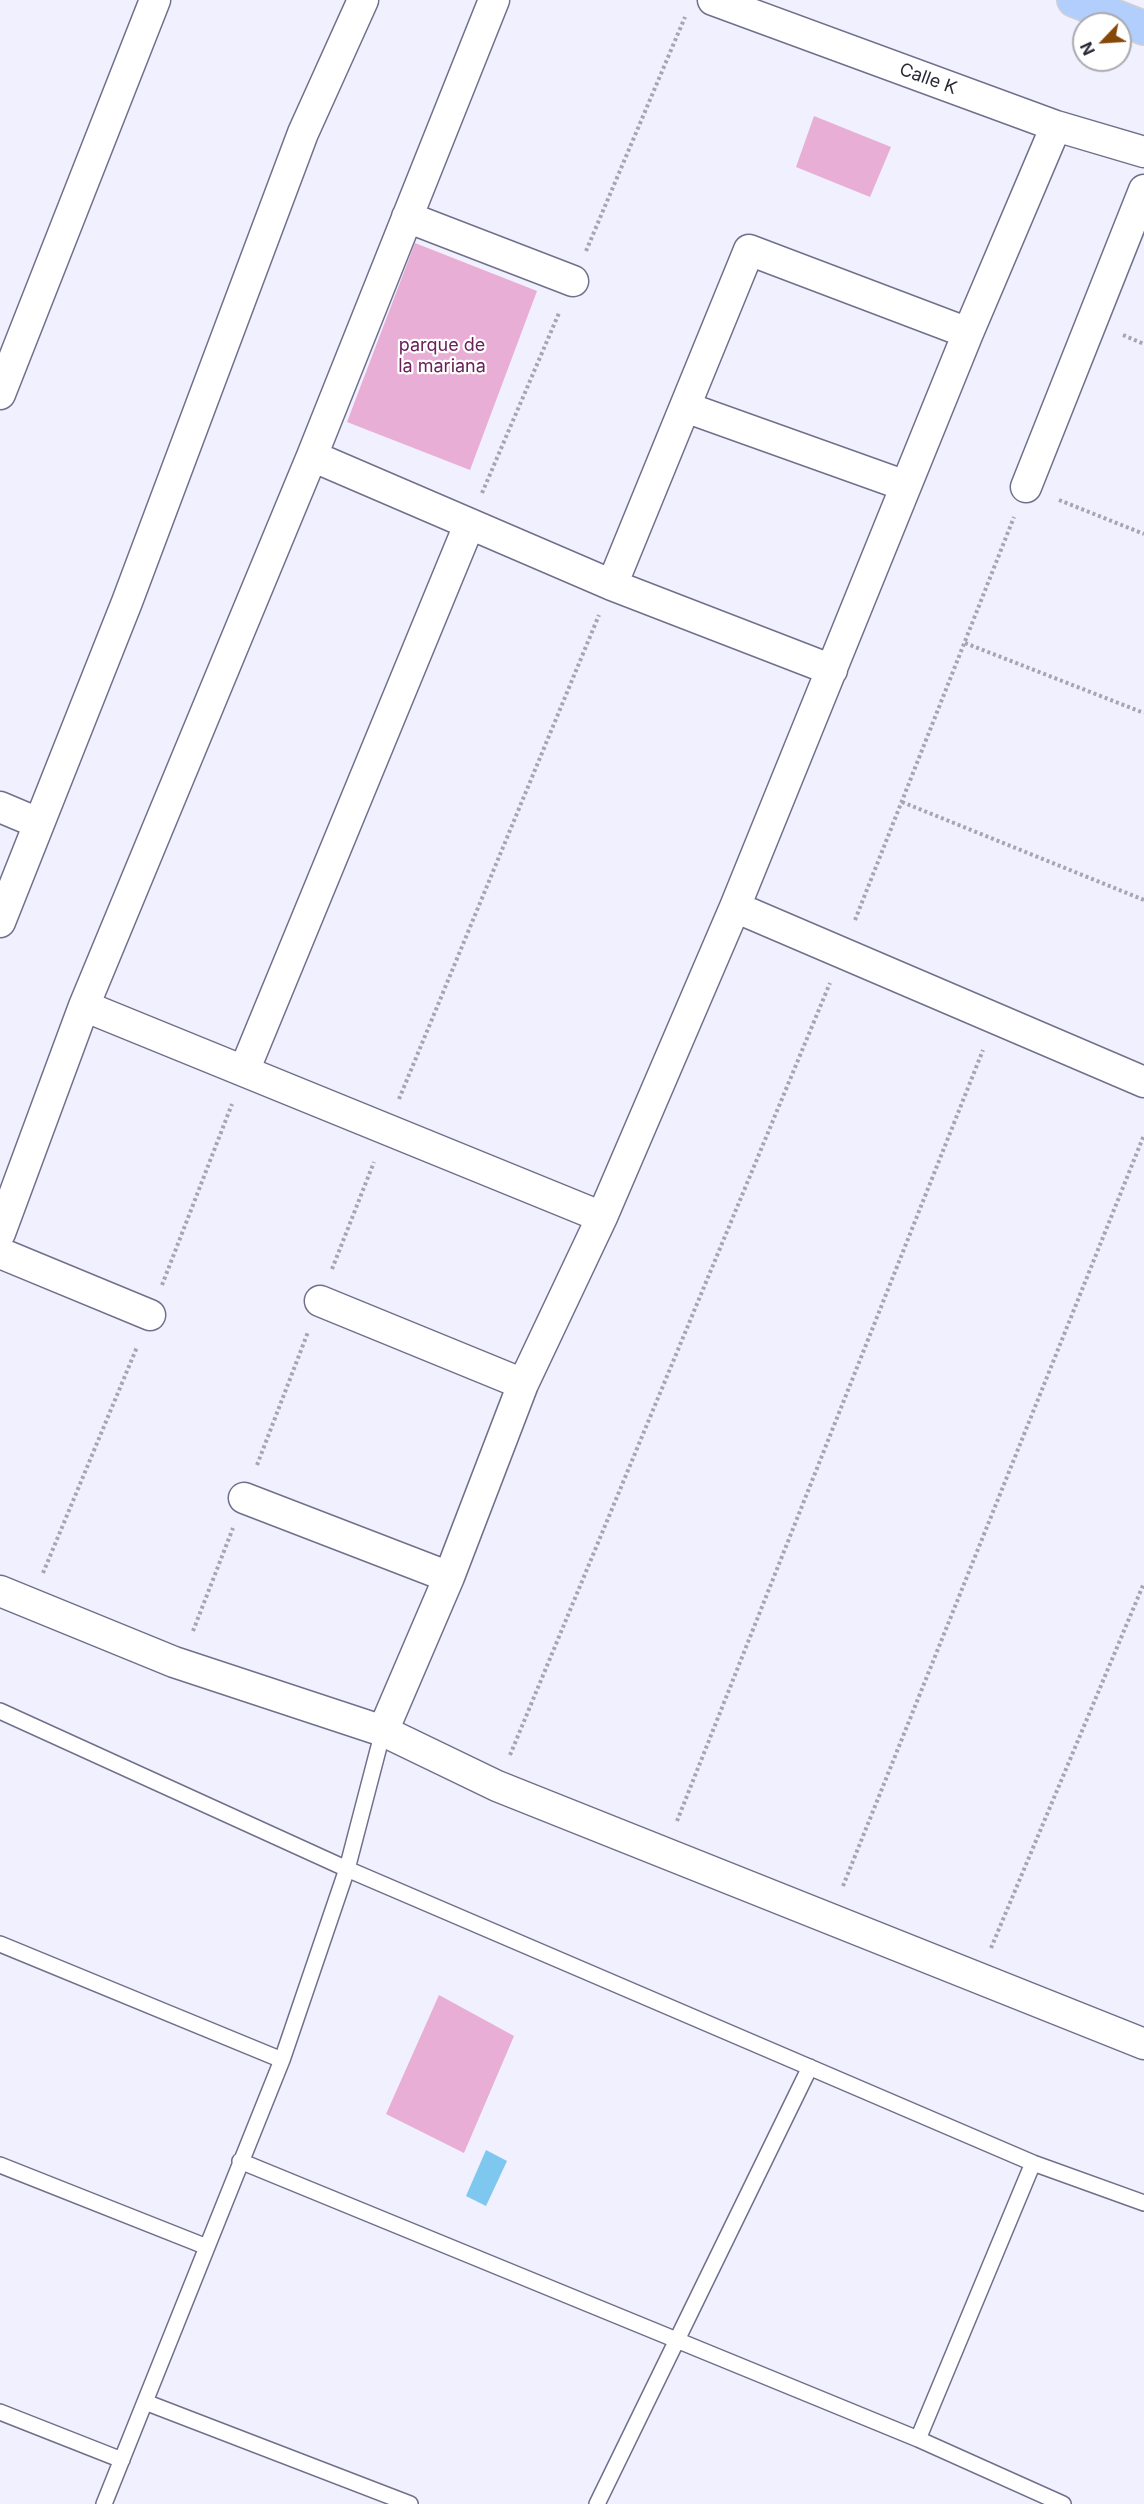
<!DOCTYPE html>
<style>
body{margin:0}
#map{position:relative;width:1144px;height:2504px;overflow:hidden;background:#f0f0fe;font-family:Inter,sans-serif}
canvas{display:block}
.north{position:absolute;left:1072px;top:12px;width:60px;height:60px;box-sizing:border-box;background:#fff;border:2px solid #aaaaaf;border-radius:50%;rotate:245deg;font-size:16px;font-weight:700;line-height:24px;text-align:center;color:#2a2a36}
.north::after{content:'';display:block;margin:auto;width:21px;height:27px;background:#864809;clip-path:polygon(50% 0,100% 100%,50% 72%,0 100%)}
</style>
<div id="map">
<canvas width="1144" height="2504"></canvas>
<div class="north">N</div>
</div>
<script>
const ctx = document.querySelector('canvas').getContext('2d');
ctx.lineJoin = 'round';
function fill(path, color) { ctx.fillStyle = color; ctx.fill(path, 'evenodd'); }
function trace(path, color, width, dash) { ctx.strokeStyle = color; ctx.lineWidth = width; ctx.lineCap = dash ? 'butt' : 'round'; ctx.setLineDash(dash || []); ctx.stroke(path); }
function write(font, color, halo, rows, align = 'center') {
  ctx.font = font + ' Inter,sans-serif'; ctx.lineWidth = 4.5; ctx.setLineDash([]); ctx.textBaseline = 'middle'; ctx.strokeStyle = halo; ctx.fillStyle = color; for (const [text, x, y, turn = 0] of rows) {
    ctx.save(); ctx.translate(x, y); ctx.rotate((+turn || 0) * Math.PI / 180); ctx.textAlign = isNaN(turn) ? turn : align; if (halo) ctx.strokeText(text, 0, 0); ctx.fillText(text, 0, 0); ctx.restore();
  }
}
const green = new Path2D(`
 M814 116 891 147 870 197 796 167Z
 M415 243 537 291 470 470 347 422Z
 M439 1995 514 2036 464 2153 386 2114Z`);
const water = new Path2D(`
 M486 2150 507 2161 486 2206 466 2196Z`);
const path = new Path2D(`
 M586 251 685 17
 M1123 335 1144 344
 M482 493 559 313
 M1059 500 1144 534
 M965 643 1144 713
 M902 802 1144 900
 M855 920 1014 517
 M399 1099 599 615
 M332 1269 374 1162
 M162 1285 232 1104
 M257 1465 308 1332
 M43 1573 137 1347
 M193 1631 233 1528
 M510 1755 830 983
 M677 1821 983 1050
 M843 1886 1144 1135
 M991 1948 1144 1583`);
const service = new Path2D(`
 M0 1711 347 1869 1033 2163 1144 2203
 M0 1944 282 2060
 M240 2161 918 2439 1063 2504
 M0 2165 207 2247
 M145 2402 410 2504
 M0 2412 122 2460
 M918 2439 1033 2163
 M104 2504 282 2060 347 1869 383 1731
 M597 2504 810 2067`);
const minor = new Path2D(`
 M713 0 1056 126 1144 152
 M407 217 573 281
 M0 394 155 0
 M685 407 906 486
 M312 456 612 585 832 670
 M1026 487 1144 190
 M612 585 749 250 968 333
 M0 807 38 823
 M735 907 1144 1082
 M0 922 127 602 303 133 363 0
 M84 1006 602 1217
 M244 1071 469 525
 M0 1233 84 1006 312 456 494 0
 M0 1253 150 1315
 M320 1301 523 1384
 M244 1498 449 1577
 M0 1591 174 1662 383 1731 497 1786 1144 2044
 M383 1731 449 1577 523 1384 602 1217 735 907 968 333 1056 126`);
const primary = new Path2D(`
 M1074 0 1144 28`);
const streetNames = [
 ["Calle K",928,79,20]
];
const parkNames = [
 ["parque de",442,346],
 ["la mariana",442,367]
];
fill(green, '#e8aed5');
fill(water, '#7ec7ee');
trace(service, '#706f8c', 18);
trace(minor, '#706f8c', 33);
trace(primary, '#d0d0d3', 36);
trace(path, '#a6a6b3', 4, [3, 3]);
trace(service, '#fff', 15);
trace(minor, '#fff', 30);
trace(primary, '#b2cefc', 33);
write('18px', '#2a2a36', '#fff', streetNames);
write('18px', '#692158', '#fff', parkNames);
</script>
